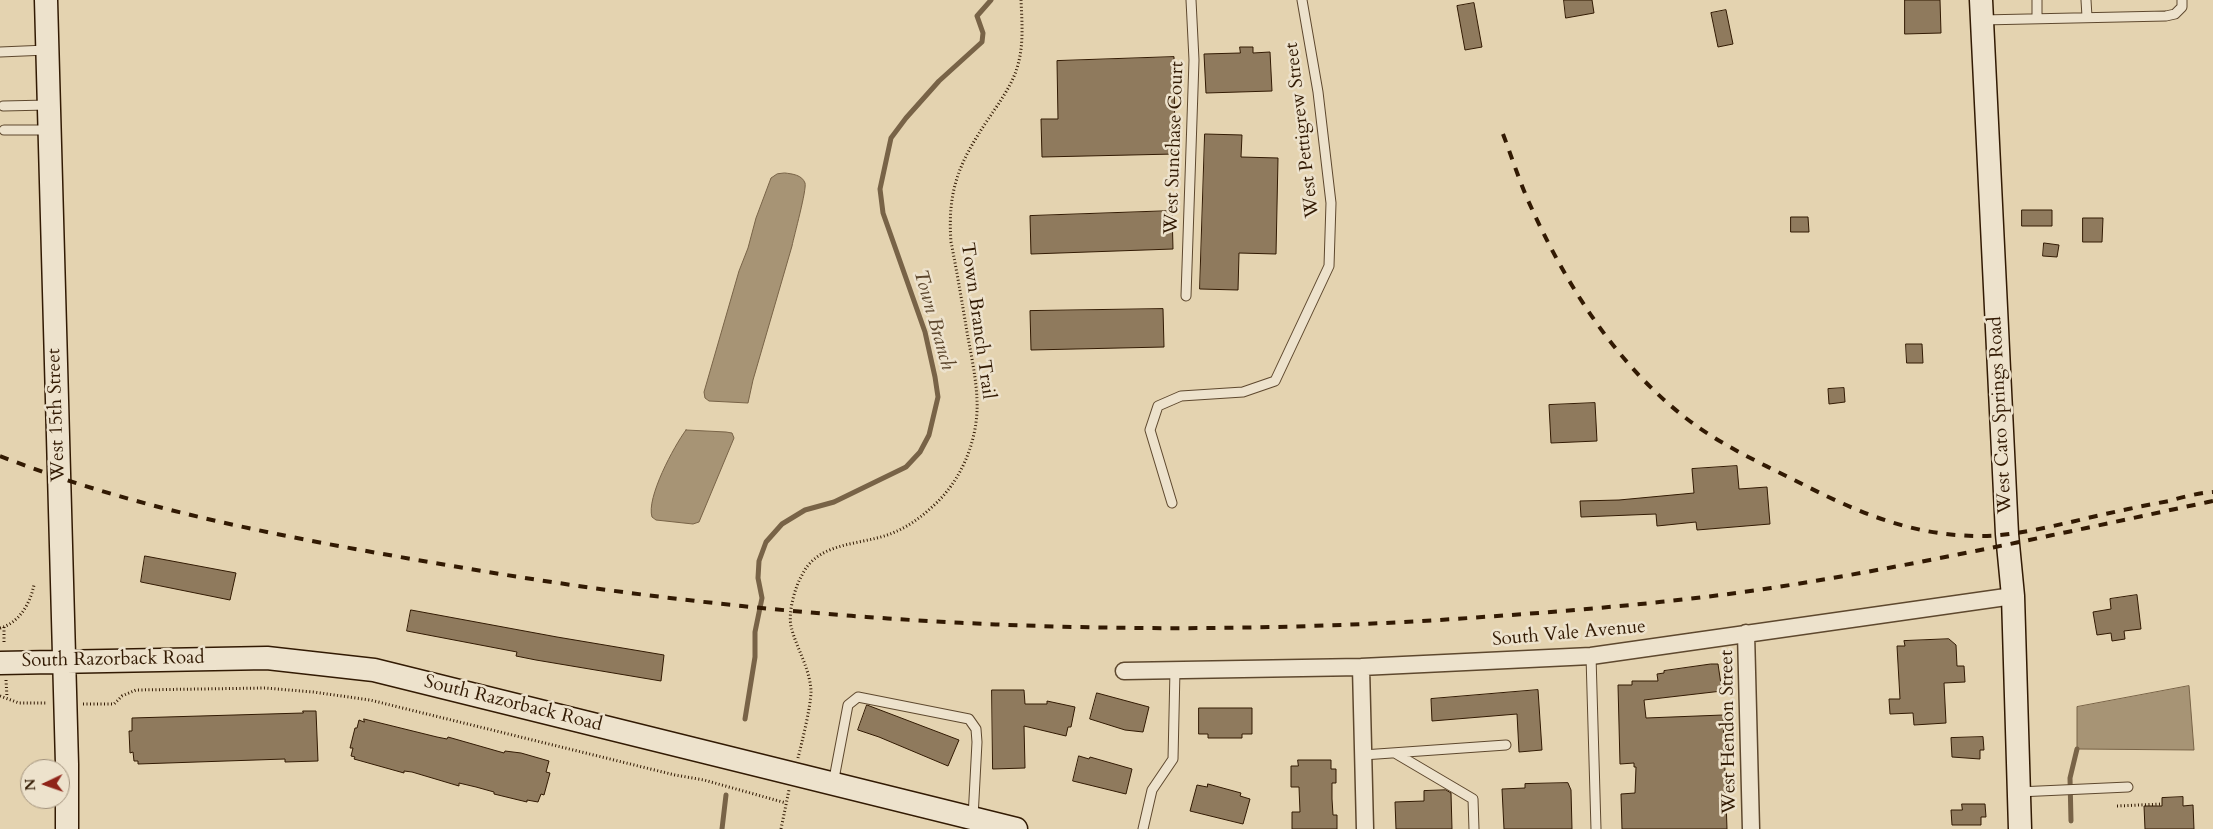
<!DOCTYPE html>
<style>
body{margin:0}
#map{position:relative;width:2213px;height:829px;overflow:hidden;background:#e4d3b0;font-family:Cardo,serif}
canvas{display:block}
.north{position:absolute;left:20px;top:759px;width:50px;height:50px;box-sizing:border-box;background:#ede2cc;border:1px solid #a2927c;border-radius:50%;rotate:267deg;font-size:14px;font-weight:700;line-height:20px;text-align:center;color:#321a03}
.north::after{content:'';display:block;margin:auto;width:18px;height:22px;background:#8f2418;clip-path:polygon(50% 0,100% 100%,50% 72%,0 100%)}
</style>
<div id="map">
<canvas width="2213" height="829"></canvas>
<div class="north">N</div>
</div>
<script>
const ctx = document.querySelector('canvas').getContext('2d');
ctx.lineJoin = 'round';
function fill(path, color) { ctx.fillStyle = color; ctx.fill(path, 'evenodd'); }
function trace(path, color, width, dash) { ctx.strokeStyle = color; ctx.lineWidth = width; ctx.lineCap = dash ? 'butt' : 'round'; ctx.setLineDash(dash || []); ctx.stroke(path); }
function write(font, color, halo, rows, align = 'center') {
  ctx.font = font + ' Cardo,serif'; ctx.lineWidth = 5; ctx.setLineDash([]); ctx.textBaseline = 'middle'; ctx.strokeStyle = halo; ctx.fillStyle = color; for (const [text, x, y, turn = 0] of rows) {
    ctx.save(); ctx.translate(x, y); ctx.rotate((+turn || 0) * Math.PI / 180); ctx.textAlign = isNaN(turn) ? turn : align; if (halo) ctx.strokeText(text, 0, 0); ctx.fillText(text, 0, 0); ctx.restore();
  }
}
const water = new Path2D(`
 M785 173C793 174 802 175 805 183 807 189 794 236 792 246L753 380 748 403 709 401 705 398 704 392 739 271 748 248 756 218 771 178 777 174Z
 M686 430 726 432 732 433 734 438 699 522 693 524 656 520 652 517C646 498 674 446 686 430Z
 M2189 686 2194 750 2077 749V707Z`);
const stream = new Path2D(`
 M745 719 755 657V632L762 598 758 578 759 561 766 542 782 524 805 510 834 502 906 467 920 452 929 435 938 397 935 377 925 332 883 213 880 189 891 138 906 118 939 81 982 42 983 33 977 16 991 0
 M2071 821 2070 778 2077 749
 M722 829 726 795`);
const building = new Path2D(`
 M1564 0H1592L1594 13 1566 18Z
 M1905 0H1940L1941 33 1905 34Z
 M1474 3 1482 47 1465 50 1457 6Z
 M1726 10 1733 44 1718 47 1711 13Z
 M1240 47H1253V53L1270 52 1272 91 1206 93 1204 54 1240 53Z
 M1174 57 1175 154 1042 157 1041 119H1058L1057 61Z
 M1205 134 1242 135 1241 157 1278 158 1276 254 1239 253 1238 290 1200 289Z
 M2022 210H2052V226H2022Z
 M1172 211 1173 249 1031 254 1030 216Z
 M1791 217H1808L1809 232H1791Z
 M2083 218H2103L2102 242H2083Z
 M2044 243 2059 245 2057 257 2043 256Z
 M1163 309 1164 347 1031 350 1030 311Z
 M1906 344H1922L1923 363H1907Z
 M1844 388 1845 402 1829 404 1828 389Z
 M1595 403 1597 441 1551 443 1549 405Z
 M1737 466 1739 489 1767 487 1770 524 1697 530 1696 522 1657 526 1656 514 1581 517 1580 501 1619 500 1694 493 1692 469Z
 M145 556 236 573 230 600 141 582Z
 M2137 595 2141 629 2124 631 2125 639 2112 641 2111 633 2097 635 2093 612 2111 609 2110 599Z
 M411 610 557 637 664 655 661 681 536 660 516 656 517 652 407 631Z
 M1949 639 1956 645 1957 666H1964L1965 682 1944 683 1946 723 1914 725 1913 713 1890 714 1889 699H1900L1897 646H1905L1904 641Z
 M1711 664H1718L1722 691 1644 700 1646 718 1723 715 1727 829H1622L1621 794 1635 793 1636 767H1634V763L1620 764 1618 685H1632V681H1658L1657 674 1664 673V671Z
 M992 690H1024L1025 704H1047V701L1075 707 1071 727H1068L1066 736 1024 726 1025 768 993 769Z
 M1538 690 1542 750 1519 752 1517 714 1432 721 1431 699Z
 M1097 693 1149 707 1143 732 1125 730 1090 719Z
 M867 705 959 740 948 766 879 737 858 730Z
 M1199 708H1252V734H1242V738H1208V734H1199Z
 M303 711H316L318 761 285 762V759L138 764V761H134L133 752 130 753 129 731H132V718L303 713Z
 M364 719 437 737 447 739 448 737 504 753 505 751 521 753 549 761 546 772 550 773 544 795 541 794 538 802 527 800V802L494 794V792L476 787 459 783V786L412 772 404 771V773L354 759 355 757 351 756 353 748H350L355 728H357L359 720 364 722Z
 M1983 737 1984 750H1980V759L1952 757 1951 738Z
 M1079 756 1089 759 1090 757 1132 769 1126 794 1073 781Z
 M1298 760H1331V769H1336V783H1332V799L1333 815H1337V829H1292V812H1300L1299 787H1291V766H1298Z
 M1568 783 1571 790 1572 829H1504L1502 789 1525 788V784Z
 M1208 784 1241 793 1240 796 1250 799 1243 824 1190 811 1197 785 1207 787Z
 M1446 790 1451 793 1452 829H1396L1395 802 1424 801V791Z
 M2183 797V806L2193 805 2194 829H2145L2144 806H2162V798Z
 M1962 804H1985L1986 817H1981V825H1952L1951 810H1962Z`);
const path = new Path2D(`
 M4 627V644
 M0 628C19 623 30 604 34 585
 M6 680 7 697
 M0 696 19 703H46
 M83 704H114L122 696 136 690 265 688 313 692 370 700 675 775 704 780 786 803
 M798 758C802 742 811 706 811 691 810 668 796 648 791 626 788 612 795 587 802 575 816 546 849 545 877 538 898 533 916 522 932 507 962 481 979 438 977 399 976 377 971 354 967 332 962 302 957 272 951 242 947 189 960 161 989 118 999 103 1012 85 1017 68 1024 46 1022 23 1021 0
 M2117 806 2162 804
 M781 829 789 790`);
const lane = new Path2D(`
 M2037 0V19
 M2086 0 2087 17
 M1982 20 2166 16 2175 14 2182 7V0
 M0 52 47 50
 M3 106 48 105
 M4 130H48
 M1186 296 1194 60 1191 0
 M1172 503 1150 430 1158 406 1181 396 1243 392 1275 381 1329 266 1331 203 1318 92 1302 0
 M1591 656 1596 829
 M1395 753 1473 799 1474 829
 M1363 755 1506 745
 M833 784 848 705 858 697 969 719 976 729 977 742 973 818
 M2018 792 2128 787
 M1143 829 1152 790 1173 759 1175 670`);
const street = new Path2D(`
 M1746 633 1751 829
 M1361 667 1365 829
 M1124 671 1361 667 1591 656 2013 596`);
const secondary = new Path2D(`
 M46 0 67 764V829
 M1981 0 2007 534 2013 596 2020 829
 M0 663 267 658 374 670 1016 829`);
const rail = new Path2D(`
 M1503 134C1511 155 1518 177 1527 198 1564 282 1616 366 1691 422 1726 448 1767 466 1806 486 1866 516 1917 537 1987 536 2015 535 2044 528 2071 522 2104 514 2136 507 2169 501 2183 497 2198 493 2213 492
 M0 456C150 515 312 542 470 569 800 625 1135 641 1469 618 1569 611 1671 603 1771 588 1920 565 2066 532 2213 501`);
const streetNames = [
 ["West Pettigrew Street",1303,130,-97],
 ["West Sunchase Court",1175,148,-88],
 ["Town Branch Trail",977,321,82],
 ["West 15th Street",57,415,-92],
 ["West Cato Springs Road",2001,415,-93],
 ["South Vale Avenue",1569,634,-5],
 ["South Razorback Road",113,660,-1],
 ["South Razorback Road",513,704,14],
 ["West Hendon Street",1729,732,-91]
];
const waterNames = [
 ["Town Branch",933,320,74]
];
fill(water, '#a79475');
trace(water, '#786347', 1);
trace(stream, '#786347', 5);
fill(building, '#8f7a5d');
trace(building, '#321a03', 1);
trace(lane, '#5e482e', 11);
trace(street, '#5e482e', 19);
trace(secondary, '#321a03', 25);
trace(path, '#321a03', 3, [1, 2.5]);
trace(lane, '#ede2cc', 9);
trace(street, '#ede2cc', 16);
trace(secondary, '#ede2cc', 22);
trace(rail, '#321a03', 4, [9, 9]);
write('19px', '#321a03', '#ede2cc', streetNames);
write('italic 20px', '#5b452b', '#ede2cc', waterNames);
</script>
